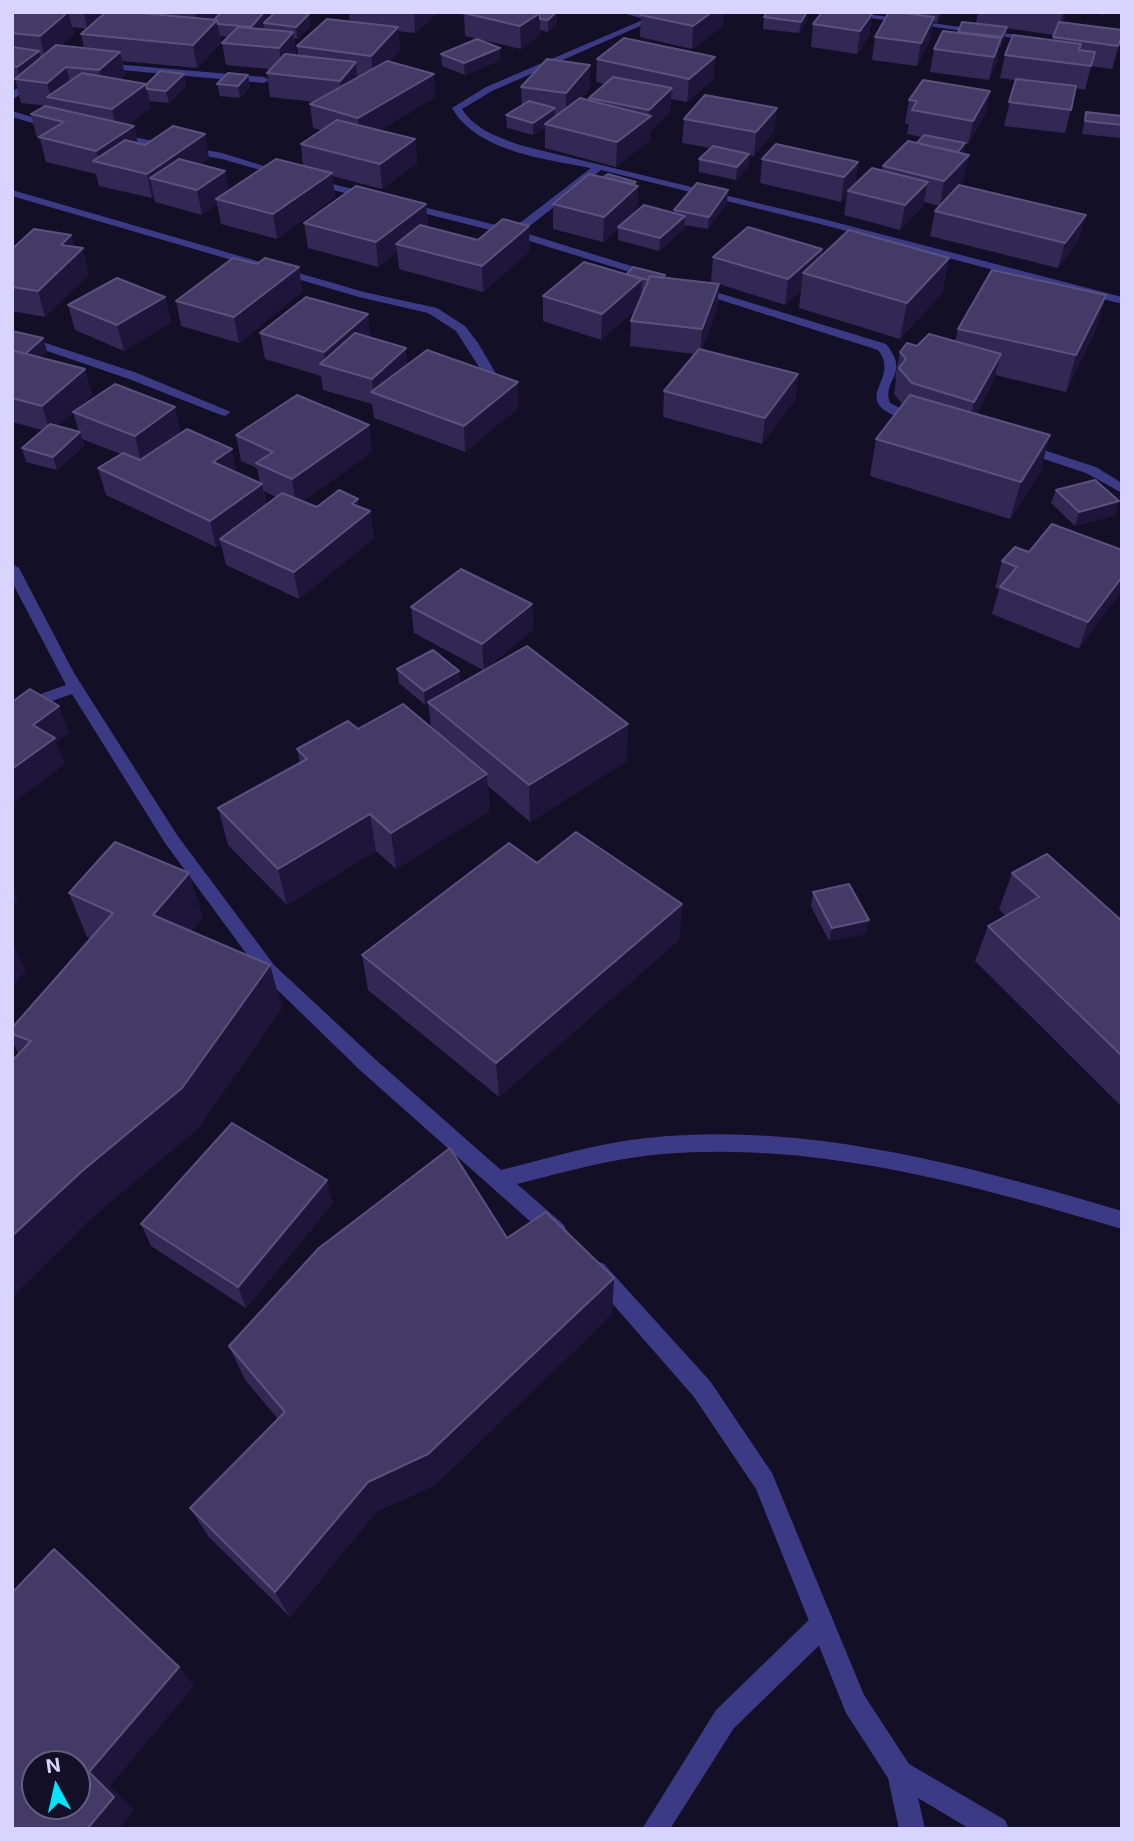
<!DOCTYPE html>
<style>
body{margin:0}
#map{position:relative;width:1134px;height:1841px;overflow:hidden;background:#130f26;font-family:Inter,sans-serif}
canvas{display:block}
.frame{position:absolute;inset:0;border:14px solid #d9d4ff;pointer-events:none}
.north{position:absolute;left:21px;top:1750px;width:70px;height:70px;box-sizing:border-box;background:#130f26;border:2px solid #625e7d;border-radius:50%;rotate:352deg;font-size:19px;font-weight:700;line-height:28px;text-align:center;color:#d9d4ff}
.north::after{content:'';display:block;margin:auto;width:24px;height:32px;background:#00e5ff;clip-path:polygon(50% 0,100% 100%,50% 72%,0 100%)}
</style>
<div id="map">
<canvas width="1134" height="1841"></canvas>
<div class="frame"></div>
<div class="north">N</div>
</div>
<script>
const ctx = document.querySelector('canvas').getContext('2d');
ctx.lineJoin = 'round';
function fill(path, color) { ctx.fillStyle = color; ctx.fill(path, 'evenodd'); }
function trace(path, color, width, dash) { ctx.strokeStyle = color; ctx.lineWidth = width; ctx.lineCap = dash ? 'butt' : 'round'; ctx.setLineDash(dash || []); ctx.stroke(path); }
const service = new Path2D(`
 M822 1613 831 1616 834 1625 831 1634 734 1728 670 1829H642L716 1710 813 1616Z`);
const minor = new Path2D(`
 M619 12 653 15 672 12 492 91 462 109C475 130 500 138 523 146L827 220 1122 297V304L820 224 601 170 522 232 657 274V278H649L510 235 399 207V203L403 202 512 229 591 168C546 159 477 152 452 108L486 87 645 19Z
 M827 12H853L1039 38 1035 41Z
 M102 63 264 77 269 80 264 83 99 68 97 66Z
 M33 77 41 79 12 100V92Z
 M12 111 59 125 61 127 56 130 12 117Z
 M115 134 222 153 290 174 285 177 222 159 112 139 110 137Z
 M312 179 374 194 375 196 370 199 308 184V180Z
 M12 190 364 292 437 308 465 326 478 343 505 389 495 392 456 331 428 313 359 297 12 196Z
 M696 286 886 344C911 375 882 378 890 403L923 419 917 423C838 402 904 382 878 350L692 291 690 289Z
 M12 332 137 373 231 412 225 416 221 415 129 379 12 339Z
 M1025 444 1096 467 1122 483V493L1086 473 1020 451 1019 448Z
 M12 564 19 568 74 673 177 835 274 965 376 1060 501 1170C549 1158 597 1143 647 1138 808 1121 968 1166 1122 1211V1229C973 1185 820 1141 663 1154 613 1158 565 1172 517 1184L564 1225 567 1232 564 1239 557 1241 550 1239 362 1072 262 975 165 843 72 694 12 715V704L66 685 12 582Z
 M597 1261 604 1264 710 1381 772 1473 864 1695 909 1764 1005 1820 1009 1829H970L918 1798 925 1829H899L888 1778 846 1713 756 1489 694 1397 590 1278 587 1271 590 1264Z`);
const wall = new Path2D(`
 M12 12H267L268 19 311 25 297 39 294 38 296 54 295 55 298 56 297 46 350 22 349 12H437V14L415 33 398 31 400 50 389 62 434 74 435 97 380 130 415 139 417 163 382 189 332 176 335 197 277 239 221 224 217 204 202 215 155 202 154 197 152 198 99 186 96 174 46 162 40 139 37 138 31 114 49 107V106L21 103 15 79 16 78H12ZM72 27 87 29 81 34 84 48 61 45 74 34ZM220 36 228 37 222 43 226 65 270 69 267 73 270 97 315 102 310 104 313 128 322 130 301 144 303 166 229 190 200 164 209 158 138 144 134 126 128 125 151 108 149 101 169 103 186 86 146 84 119 80 125 75 122 61 197 68 221 43Z
 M450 12H557V23L548 32 540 30V35L521 49 465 36 464 15Z
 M870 12H944L937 23 933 22 930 40 917 66 872 60 875 37 887 15Z
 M978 12H1066L1063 22 1122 30V38L1112 69 1091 66 1085 90 1076 88 1065 133 1004 126 1015 80 1000 78 1005 55 1052 40 1054 35 1006 28 1004 39 999 49 997 61 989 80 930 72 934 49 958 33 976 23Z
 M1088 12H1107L1105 15Z
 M872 14 869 36 857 54 811 47 813 24Z
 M641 15 723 26 692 49 640 37Z
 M764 17 807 21 799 33 763 29Z
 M500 48V60L465 75 442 66 441 54Z
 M715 57 713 80 687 102 671 99 670 112 650 131V140L616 167 545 148V128L533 135 507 128 506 115 522 106 521 87 590 88 581 99 589 101V98L605 84 596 82 597 59Z
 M217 84 250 87 240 98 220 96Z
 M990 91 985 114 968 144H965L963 154 964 179 959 185 1079 240 1058 268 930 236 935 211 940 206 924 202 923 206 900 230 844 215 847 194 841 202 760 183 762 159 858 162 855 184 882 171 883 166 917 143 922 137 907 134 909 124H905L909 100Z
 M777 108 774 131 754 156 749 155 748 167 736 180 699 172V159L711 148 682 143 684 119Z
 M1086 112 1122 116V130L1120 138 1082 134Z
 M603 177 636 182V185L638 186 637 210 674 213V210L727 203 708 229 685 225 684 229 659 251 618 240V228L603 242 553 229V204Z
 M426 204 428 227 478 240 530 251 483 292 399 269 397 252 378 267 308 248 304 223Z
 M71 235 74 247 89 274 45 317 12 311V249Z
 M822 249 821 256 949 258 942 293 900 339 799 308 801 290 785 305 719 284 717 310 702 349 798 374 795 400 762 444 663 417 664 391 694 354 630 346 631 321 636 309 601 340 543 321V296L627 274 665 275V278L719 284 711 282 713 257Z
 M257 264 299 267 302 292 239 343 181 326 176 301Z
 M1106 295 1095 331 1066 392 995 375 994 380 976 414 1050 435 1040 472 1010 519 870 476 876 439 903 405 894 394 896 380 895 378 900 352 917 346 955 341 958 329Z
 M165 297 171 322 124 351 75 330 68 305Z
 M12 331 47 351 40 357 93 395 57 426 79 432 73 412 181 433 237 472 260 483 257 468 241 461 236 435 369 425 372 452 303 501 317 507H359L370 511 374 538 299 599 226 565 221 544 216 547 106 495 98 468 121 454 82 439 84 446 57 470 26 462 22 448 42 430 12 422ZM264 491 276 497 266 504Z
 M260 333 370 338 408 364 518 382V408L465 452 374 418 372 404 323 390 321 376 265 359Z
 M1056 490 1119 501 1115 515 1075 526 1051 503Z
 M1122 550 1079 649 992 614 999 589 995 588 1002 561 1029 552Z
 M532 604 533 630 486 669 627 761 530 822 488 786 489 811 396 869 376 851 287 905 228 845 218 808 300 763 297 749 358 729 431 727 428 703 425 705 399 683 397 669 459 671 460 683 483 670 414 633 411 607Z
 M537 863 682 904 679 940 499 1097 368 990 362 955Z
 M1012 873 1122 921V1102L1119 1104 975 961 988 926 1006 916 999 909Z
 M813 892 869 920 865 934 829 941 811 906Z
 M69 893 203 917 191 931 270 965 282 1008 198 1128 101 1210 12 1041V1028L91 939 87 937Z
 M333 1203 246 1308 151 1246 141 1224Z
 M507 1238 614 1278 612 1314 435 1485 377 1511 290 1617 208 1536 190 1508 278 1419 245 1380 229 1346Z`);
const shadedWall = new Path2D(`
 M68 12 74 34 45 58 40 36Z
 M84 12H107L87 29Z
 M197 12H223L199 36 195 14Z
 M264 12H267L268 20 264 23V26L256 36 251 27Z
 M414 12H437V14L415 33Z
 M557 12V23L548 32V20Z
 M712 12H724L723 26 692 49 693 26Z
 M807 12H808L807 21 799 33 801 22Z
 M939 12H944L937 23Z
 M1064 12H1066L1058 35 1063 13Z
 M540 13V35L521 49 520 26Z
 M309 14 311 25 297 39 296 27Z
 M872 14 869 36 857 54 860 31Z
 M934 17 930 40 917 66 921 43Z
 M217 20 221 43 197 68 193 45Z
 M398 27 400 50 373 79 371 56Z
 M1007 27 1004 39 1000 49 1002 37Z
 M293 32 296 54 282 71 278 38Z
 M1122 36 1118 53 1112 69 1118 46Z
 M1001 38 997 61 989 80 994 57Z
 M500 48V60L465 75 464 63Z
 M39 51 42 63 21 79 17 67Z
 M120 52 125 75 104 94 99 70Z
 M715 57 713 80 687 102 689 79Z
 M356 62 358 85 342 105 340 81Z
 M590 65V88L566 117V93Z
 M66 67 72 90 51 98 47 83Z
 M184 74 186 86 169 103 166 91Z
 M434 74 435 97 360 142 358 118Z
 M248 75 250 87 240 98 238 86Z
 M146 84 151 108 117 133 112 109Z
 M672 88 670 112 650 131V140L616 167 617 142 648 118 649 110Z
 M990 91 985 114 968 144 973 121Z
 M555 108V120L545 124V128L533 135V123Z
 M777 108 774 131 754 156 756 132Z
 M134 126 139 150 99 163 96 151Z
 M205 134 209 158 173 184 150 178 154 197 152 198 147 174Z
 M415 139 417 163 382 189 380 164Z
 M965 143 963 156 956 155Z
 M749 154 748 167 736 180 737 167Z
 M969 155 964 179 940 206 944 181Z
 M858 162 855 186 848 191 847 194 841 202 844 177Z
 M225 171 230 195 216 199 217 204 202 215 197 190Z
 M332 173 335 197 277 239 273 214Z
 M636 182V188L638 186 637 210 603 242 604 217 626 189Z
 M928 182 923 206 900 230 905 205Z
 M728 190 727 203 708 229 709 217Z
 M426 204 428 229 396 244 397 252 378 267 376 242Z
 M1086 215 1079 240 1058 268 1065 243Z
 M685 216 684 229 659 251 660 238Z
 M529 226 530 251 483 292 482 266Z
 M71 235 76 254 83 248 89 274 45 317 38 291 61 245Z
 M822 249 818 274 803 273 801 290 785 305 788 279Z
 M949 258 942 293 900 339 907 303Z
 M299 267 302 292 239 343 234 317Z
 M642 279 641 304 601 340 602 314Z
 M719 284 717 310 700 355 702 329Z
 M1106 295 1095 331 1066 392 1076 355Z
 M165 297 171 322 124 351 117 325Z
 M368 314 371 340 325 365 324 352Z
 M43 338 47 351 23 372 19 359Z
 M406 348 408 374 373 392 372 379Z
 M1001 354 994 380 968 428 974 402Z
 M85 369 93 395 50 432 42 406Z
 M798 374 795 400 762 444 765 418Z
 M518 382V408L465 452 464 426Z
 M175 407 181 433 141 462 135 436Z
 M369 425 372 452 296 506 292 479Z
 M80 432 84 446 57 470 53 457Z
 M1050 435 1040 472 1010 519 1021 482Z
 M232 449 237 475 213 462Z
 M262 484 267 510 220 539 221 544 216 547 210 521Z
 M358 499 361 518 370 511 374 538 299 599 294 572 352 504Z
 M1119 501 1115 515 1075 526 1079 512Z
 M1122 577V591L1079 649 1088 622Z
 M532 604 533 630 484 671 482 644Z
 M459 671 460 685 428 702V703L425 705 424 691Z
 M59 706 69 733 56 742 65 764 12 804V769L33 725Z
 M628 724 627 761 530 822 529 785Z
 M487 774 489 811 396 869 391 833Z
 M370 814 376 851 287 905 278 869Z
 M189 873 203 917 169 958 153 915Z
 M12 887 18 900 12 906Z
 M682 904 679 940 499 1097 496 1063Z
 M869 920 865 934 829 941 832 928Z
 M12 942 26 971 12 986Z
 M270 965 282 1008 198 1128 101 1210 12 1297V1236Z
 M327 1180 333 1203 246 1308 238 1287Z
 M614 1278 612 1314 435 1485 377 1511 290 1617 275 1592 368 1482Z
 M179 1667 195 1685 110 1786 134 1810 119 1829H87L89 1772Z`);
const building = new Path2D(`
 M12 12H68L40 36 12 33Z
 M106 12H129L217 20 193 45 81 34Z
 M221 12H264L251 27 218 24 217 20H214Z
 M275 12H296L309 14 296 27 264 23Z
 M465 12H537L540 13 520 26 464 13Z
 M537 12H556L548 20 540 19V13Z
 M645 12H712L693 26 641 15Z
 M767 12H807L801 22 764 17Z
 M822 12H862L872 14 860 31 813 24Z
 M889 12H897L934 17 921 43 875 37Z
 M327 19 398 27 371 56 297 46Z
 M962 22 1007 27 1002 37 958 32Z
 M1059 22 1122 30V36L1118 46 1053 37Z
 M238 27 293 32 279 48 222 43Z
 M943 31 1001 38 994 57 934 49Z
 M1013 35 1081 44 1079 50 1095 52 1091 66 1005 55Z
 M624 38 715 57 689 79 597 59Z
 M477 39 500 48 464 63 441 54Z
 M56 45 120 52 99 70 66 67 47 83 15 79Z
 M12 47 39 51 17 67 12 66Z
 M285 54 356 62 340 81 267 73Z
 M547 59 590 65 566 93 521 87Z
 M387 61 434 74 358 118 310 104Z
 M160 71 184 74 166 91 147 89 146 85Z
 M82 73 146 84 112 109 47 97Z
 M228 73 248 75 238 86 217 84Z
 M613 77 672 88 649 110 589 98Z
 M1016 79 1076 86 1071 110 1009 102Z
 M923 80 990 91 973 121 912 110 917 101 909 100Z
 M705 95 777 108 756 132 684 119Z
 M580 98 651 116 617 142 545 124Z
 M529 101 555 108 533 123 506 115Z
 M45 106 134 126 96 151 39 137 64 122 31 114Z
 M1086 112 1122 116V125L1085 121Z
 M337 120 415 139 380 164 301 144Z
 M173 126 205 134 147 174 93 161 125 140 145 145Z
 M924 135 965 143 958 152 917 143Z
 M908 141 969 155 944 181 883 166Z
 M776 144 858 162 844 177 762 159Z
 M713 146 749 154 737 167 699 159Z
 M179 159 225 171 197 190 150 178Z
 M276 159 332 173 273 214 216 199Z
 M872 168 928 182 905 205 848 191Z
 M589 174 638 186 604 217 553 204Z
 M608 174 636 182 633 184 603 177Z
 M697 183 728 190 709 217 674 210Z
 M959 185 1086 215 1065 243 935 211Z
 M356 186 426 204 376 242 304 223Z
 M644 205 685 216 660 238 618 227Z
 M503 219 529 226 482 266 396 244 420 225 478 240Z
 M748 227 822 249 788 279 713 257Z
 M34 229 71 235 61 245 83 248 38 291 12 287V249Z
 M849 230 949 258 907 303 803 273Z
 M233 258 257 264 265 258 299 267 234 317 176 301Z
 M584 262 642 279 602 314 543 296Z
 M633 267 665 275 663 278 650 276 648 280 627 274Z
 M992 270 1106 295 1076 355 958 329Z
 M650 276 719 284 702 329 631 321Z
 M117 278 165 297 117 325 68 305Z
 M306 297 368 314 324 352 260 333Z
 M12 331 43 338 25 354 15 351 12 354Z
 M355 333 406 348 372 379 320 364Z
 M929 334 1001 354 974 402 912 383 899 368 906 359 900 352 907 343 917 346Z
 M699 349 798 374 765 418 664 391Z
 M427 350 518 382 464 426 371 392Z
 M15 351 85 369 42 406 12 398V354Z
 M115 384 175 407 135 436 73 412Z
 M297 395 369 425 292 479 256 463 273 452 236 435Z
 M910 395 1050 435 1021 482 876 439Z
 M50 424 80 432 53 457 22 448Z
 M187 429 232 449 213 462 262 484 210 521 98 468 123 453 140 460Z
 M1095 480 1119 501 1079 512 1056 490Z
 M339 490 358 499 352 504 370 511 294 572 220 539 282 493 317 507Z
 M1052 524 1122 550V577L1088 622 1000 587 1017 567 1002 561 1015 547 1029 552Z
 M461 569 532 604 482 644 411 607Z
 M527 646 628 724 529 785 428 702Z
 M433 650 459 671 424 691 397 669Z
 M30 689 59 706 33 725 55 738 12 769V702Z
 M403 704 487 774 391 833 370 814 278 869 218 808 307 759 297 749 348 721 358 729Z
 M576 832 682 904 496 1063 362 955 509 843 537 863Z
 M115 842 189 873 153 915 270 965 182 1088 81 1172 12 1236V1061L31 1041 12 1034V1028L113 913 69 893Z
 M1047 854 1122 921V1056L988 926 1039 897 1012 873Z
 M849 884 869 920 832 928 813 892Z
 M232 1123 327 1180 238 1287 141 1224Z
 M450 1148 507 1238 546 1212 614 1278 428 1454 368 1482 275 1592 190 1508 285 1412 229 1346 319 1248Z
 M54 1549 179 1667 89 1772 114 1797 87 1829H12V1593ZM35 1764H77V1806H35Z`);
fill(service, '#3d3a85');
fill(minor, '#3d3a85');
fill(wall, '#312854');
fill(shadedWall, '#1d163a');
fill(building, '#433a66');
trace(building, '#5a527e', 2);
</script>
